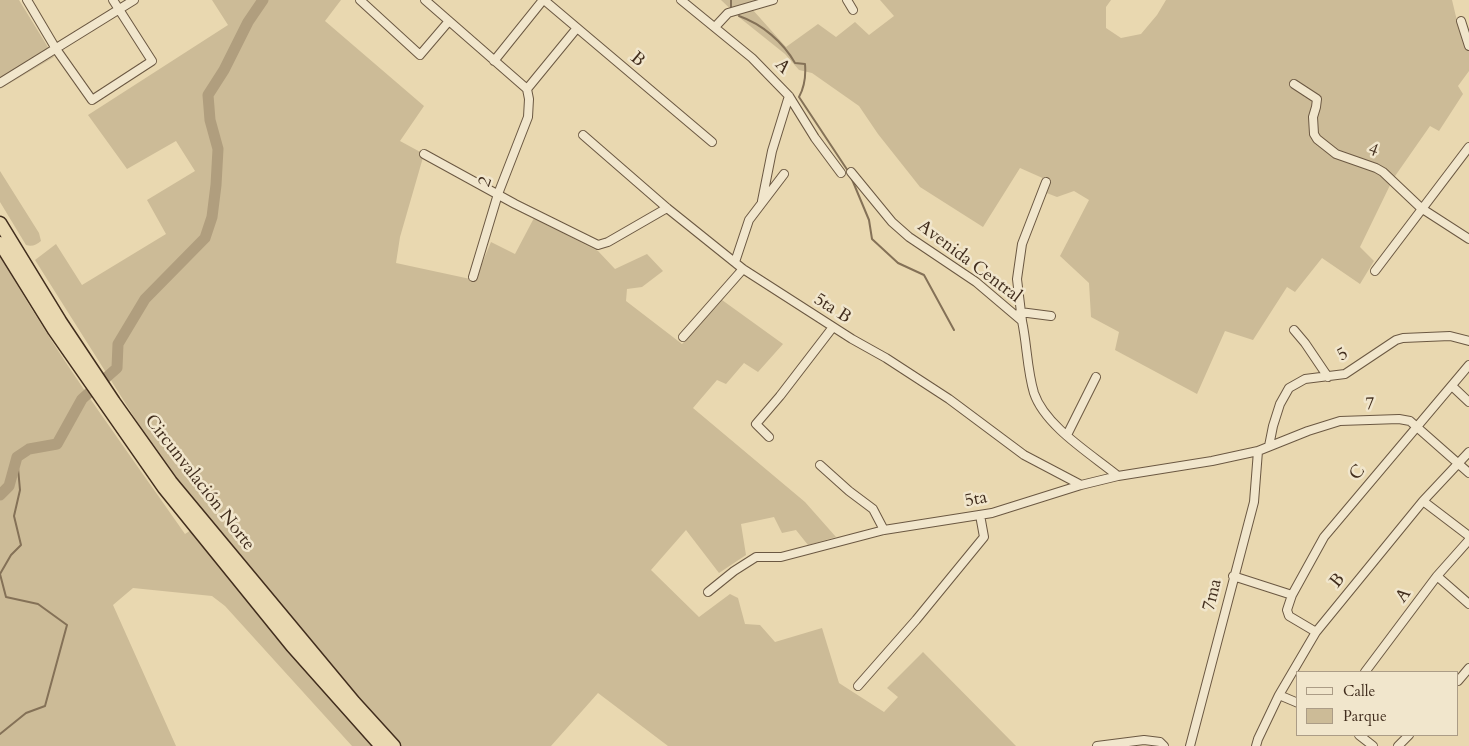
<!DOCTYPE html>
<meta charset="utf-8">
<style>
body{margin:0}
#map{position:relative;width:1469px;height:746px;overflow:hidden;background:#e9d8b0;font-family:Cardo,serif}
canvas{display:block}
.legend{position:absolute;left:1296px;top:671px;width:162px;height:65px;box-sizing:border-box;background:#f1e6cc;border:1px solid #ab9c86;margin:0;padding:6px 9px;list-style:none;font-size:15px;color:#412d1d}
.legend li{display:flex;align-items:center;gap:10px;height:25px}
.legend b{width:25px;border:1px solid #ab9c86}
</style>
<div id="map">
<canvas width="1469" height="746"></canvas>
<ul class="legend">
<li><b style="height:6px;background:#f1e6cc"></b>Calle</li>
<li><b style="height:14px;background:#ccbb97"></b>Parque</li>
</ul>
</div>
<script>
const ctx = document.querySelector('canvas').getContext('2d');
ctx.lineJoin = 'round';
function fill(path, color) { ctx.fillStyle = color; ctx.fill(path, 'evenodd'); }
function trace(path, color, width, dash) { ctx.strokeStyle = color; ctx.lineWidth = width; ctx.lineCap = dash ? 'butt' : 'round'; ctx.setLineDash(dash || []); ctx.stroke(path); }
function write(font, color, halo, rows, align = 'center') {
  ctx.font = font + ' Cardo,serif'; ctx.lineWidth = 5; ctx.setLineDash([]); ctx.textBaseline = 'middle'; ctx.strokeStyle = halo; ctx.fillStyle = color; for (const [text, x, y, turn = 0] of rows) {
    ctx.save(); ctx.translate(x, y); ctx.rotate((+turn || 0) * Math.PI / 180); ctx.textAlign = isNaN(turn) ? turn : align; if (halo) ctx.strokeText(text, 0, 0); ctx.fillText(text, 0, 0); ctx.restore();
  }
}
const green = new Path2D(`
 M0 0H19L54 57 0 89Z
 M212 0H341L325 21 424 106 400 141 424 154 400 237 396 263 475 280 491 242 515 254 534 218 598 251 615 269 647 254 663 271 642 287 627 289 626 301 682 344 722 300 783 344 758 372 744 363 726 384 717 380 693 408 805 502 836 537 808 545 796 530 782 533 774 517 741 524 746 555 719 573 686 530 651 570 699 617 730 594 738 598 745 624 760 625 775 642 822 628 839 683 884 712 898 697 887 688 923 652 1016 746H668L598 693 551 746H352L225 606 212 596 133 588 113 605 176 746H0V255C54 352 121 442 185 534L208 519 153 447 35 260 56 244 82 285 166 234 147 200 195 171 176 141 127 169 88 115 228 25Z
 M721 0H769L752 9 786 47 818 24 836 37 855 22 869 35 894 16 880 0H1111L1106 7V28L1121 38 1141 34 1157 15 1166 0H1452L1458 25 1469 49V71L1458 86 1463 94 1439 131 1430 126 1393 179 1360 247 1374 261 1360 284 1322 258 1295 292 1287 287 1253 340 1225 331 1197 394 1115 350 1119 332 1091 317 1089 283 1060 256 1089 200 1074 191 1057 197 1044 192 1047 180 1020 168 983 227 920 187 878 134 859 106 812 73 799 70 785 54 740 18Z
 M0 171 39 233 41 241C36 245 32 247 26 245L0 202Z`);
const stream = new Path2D(`
 M731 8V0
 M739 16C762 24 783 42 795 63L805 64C806 76 805 86 799 97L848 171
 M851 177 869 220 872 239 898 263 924 275 954 330
 M0 574 6 597 38 604 67 625 45 706 26 713 0 734
 M0 574 11 555 21 545 14 516 20 490 17 457`);
const river = new Path2D(`
 M0 495 9 486 17 457 29 449 57 444 82 399 117 368 118 344 145 299 205 238 212 217 216 185 218 149 210 120 208 95 224 70 248 22 263 0`);
const minor = new Path2D(`
 M27 0 56 49 92 100 152 61 113 0
 M360 0 420 55 449 21
 M425 0 527 89 529 99 528 117 498 194 473 277
 M544 0 712 142
 M681 0 752 58 789 96 815 138 841 173
 M847 0 853 10
 M1461 21 1469 46
 M715 27 728 13 773 0
 M494 61 543 0
 M0 83 134 0
 M1294 84 1317 99 1316 107 1313 117 1314 134 1317 139 1336 154 1376 168 1383 172 1421 208 1469 239
 M527 89 577 28
 M583 135 667 208 743 269 852 339 886 358 949 399 1024 455 1081 485
 M424 154 515 204 598 245 608 242 667 208
 M851 172 892 222 909 237 976 282 1022 321C1027 344 1027 370 1034 393 1045 426 1091 454 1118 476
 M762 201 772 151 789 96
 M735 262 749 220 784 174
 M1375 271 1469 147
 M1020 312 1051 316
 M1022 321 1017 279 1022 244 1046 182
 M1294 330 1305 343 1328 377
 M683 337 743 269
 M1452 386 1469 402
 M1067 435 1096 377
 M769 437 756 424 780 396 833 327
 M1269 446 1273 426 1280 404 1289 388 1305 379 1345 374 1396 340 1403 338 1450 336 1469 341
 M820 465 849 491 873 509 884 530
 M1423 501 1469 536
 M1233 576 1292 595
 M1437 576 1469 604
 M708 592 734 571 756 557H781L884 530 992 513 1081 485 1118 476 1212 461 1258 451 1308 431 1340 421 1399 419 1410 421 1469 473
 M1316 632 1289 616 1287 610 1292 595 1324 537 1469 365
 M1365 672 1437 576 1469 540
 M1458 681 1469 668
 M858 686 916 620 984 537 980 515
 M1279 695 1298 703
 M1359 735 1373 746
 M1097 746 1144 740 1160 742 1164 746
 M1190 746 1254 502 1258 451
 M1256 746 1258 739 1279 695 1316 632 1423 501 1469 452
 M1398 746 1409 735`);
const trunk = new Path2D(`
 M0 223 60 321 114 402 171 482 354 702 394 746
 M0 243 54 330 164 488 292 646 381 746`);
const streetNames = [
 ["B",637,60,40],
 ["A",782,67,46],
 ["4",1373,151,20],
 ["2",486,182,-71],
 ["Avenida Central",969,262,37],
 ["5ta B",832,309,33],
 ["5",1343,355,-29],
 ["7",1370,405,-2],
 ["C",1358,473,-50],
 ["Circunvalación Norte",199,483,52],
 ["5ta",976,500,-11],
 ["B",1338,581,-51],
 ["7ma",1213,595,-76],
 ["A",1404,596,-53]
];
fill(green, '#ccbb97');
trace(stream, '#847157', 2);
trace(river, '#b09e7e', 11);
trace(minor, '#6b5842', 10);
trace(trunk, '#412d1d', 15);
trace(minor, '#f1e6cc', 8);
trace(trunk, '#e9d8b0', 12);
write('18px', '#412d1d', '#f1e6cc', streetNames);
</script>
